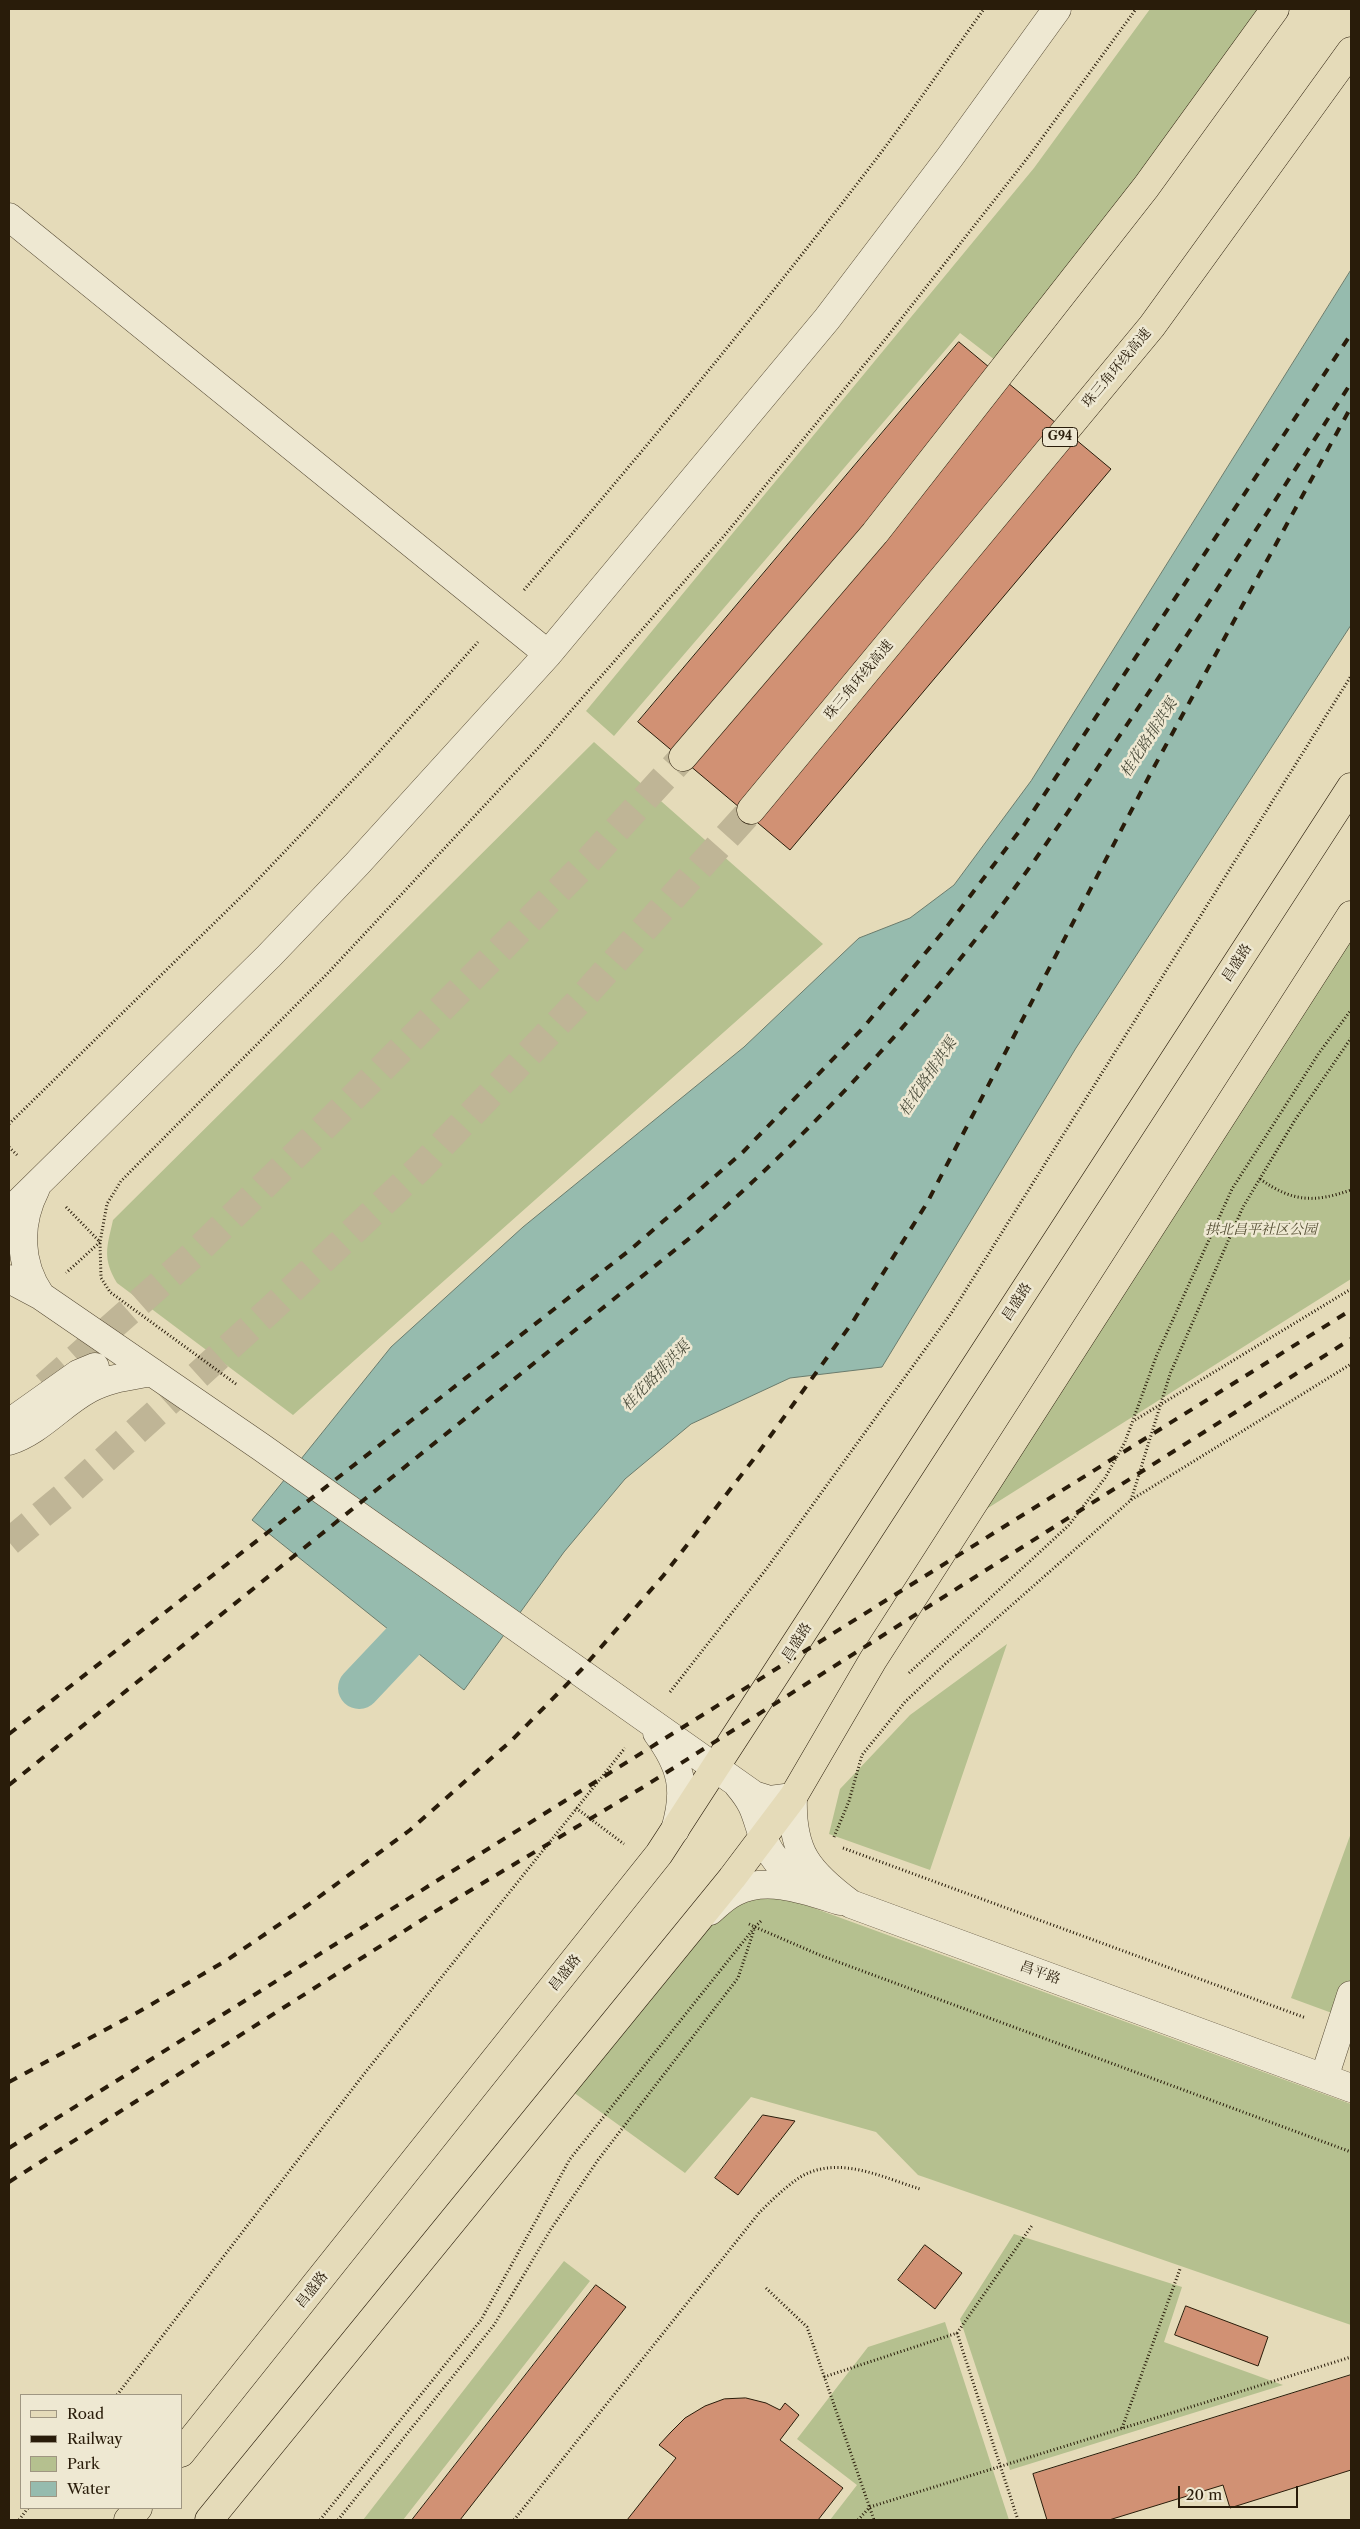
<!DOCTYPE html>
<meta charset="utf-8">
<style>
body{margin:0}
#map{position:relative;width:1360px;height:2529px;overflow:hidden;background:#e5dbb9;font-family:"Libre Caslon Text",serif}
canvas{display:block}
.frame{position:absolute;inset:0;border:10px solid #291c0a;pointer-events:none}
.legend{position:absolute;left:20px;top:2394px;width:162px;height:115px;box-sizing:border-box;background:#eee8d2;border:1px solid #9f9682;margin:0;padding:6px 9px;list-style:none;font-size:15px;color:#291c0a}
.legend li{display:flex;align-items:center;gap:10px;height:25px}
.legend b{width:25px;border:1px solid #9f9682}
.scale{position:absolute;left:1178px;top:2486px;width:120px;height:22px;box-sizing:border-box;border:2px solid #291c0a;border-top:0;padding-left:6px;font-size:15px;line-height:18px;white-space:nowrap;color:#291c0a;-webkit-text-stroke:4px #eee8d2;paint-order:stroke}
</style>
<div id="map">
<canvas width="1360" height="2529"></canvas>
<div class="frame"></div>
<ul class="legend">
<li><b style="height:6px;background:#e5dbb9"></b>Road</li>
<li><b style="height:6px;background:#291c0a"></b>Railway</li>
<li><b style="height:14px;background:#b5c08f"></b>Park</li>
<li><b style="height:14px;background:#96bbae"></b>Water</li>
</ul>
<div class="scale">20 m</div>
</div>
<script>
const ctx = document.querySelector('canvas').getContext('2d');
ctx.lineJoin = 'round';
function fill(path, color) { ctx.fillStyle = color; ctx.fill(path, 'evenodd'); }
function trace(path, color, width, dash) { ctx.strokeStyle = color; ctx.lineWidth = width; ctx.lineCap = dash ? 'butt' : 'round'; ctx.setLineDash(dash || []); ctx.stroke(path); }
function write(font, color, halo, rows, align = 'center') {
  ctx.font = font + ' "Libre Caslon Text","Noto Serif SC",serif'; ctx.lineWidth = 5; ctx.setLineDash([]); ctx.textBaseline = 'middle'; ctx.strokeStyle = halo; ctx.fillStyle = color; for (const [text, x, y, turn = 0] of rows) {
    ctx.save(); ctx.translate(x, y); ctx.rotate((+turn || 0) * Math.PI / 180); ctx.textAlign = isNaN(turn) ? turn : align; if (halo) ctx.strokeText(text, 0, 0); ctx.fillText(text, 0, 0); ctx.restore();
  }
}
const green = new Path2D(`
 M1150 9H1263L1164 144 995 360 960 333 614 736 586 711 1034 168Z
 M594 742 823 944 293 1415 117 1283C102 1258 107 1247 113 1220Z
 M1351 923V1279L969 1520Z
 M1007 1644 930 1870 829 1834 840 1789 910 1715Z
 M1351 1833V2020L1291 1998Z
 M745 1883 1351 2104V2325L918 2175 876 2132 751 2097 685 2173 573 2092Z
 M1014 2234 1182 2287 1164 2342 1283 2385 1010 2470 960 2319Z
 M564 2261 590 2281 403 2520H363Z
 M945 2322 1009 2520H830L857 2485 797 2439 868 2347Z`);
const water = new Path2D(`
 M1351 270V625L1076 1048 882 1367 790 1378 691 1424 625 1479 564 1552 464 1690 252 1520 391 1347 523 1227 744 1047 859 938 910 918 954 885 1031 781Z`);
const canal = new Path2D(`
 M359 1688 444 1598`);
const building = new Path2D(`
 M959 342 1111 469 790 850 638 722Z
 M763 2115 795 2121 738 2195 715 2178Z
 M925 2245 962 2273 935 2309 898 2280Z
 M596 2285 626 2307 460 2520H412Z
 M1186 2306 1268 2337 1258 2366 1175 2335Z
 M1351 2375V2470L1230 2508 1223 2485 1109 2520H1047L1033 2474Z
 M746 2398 766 2403 780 2410 785 2403 799 2415 780 2440 843 2488 818 2520H627L676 2458 659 2445 671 2432 685 2418 705 2406 724 2399Z`);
const highwayTunnel = new Path2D(`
 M45 1386 193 1255 316 1135 589 860 683 757
 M9 1542 69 1492 270 1310 421 1167 582 998 751 810`);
const path = new Path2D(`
 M524 590C647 447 768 301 883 150 917 104 950 56 984 9
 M9 1124 248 890 370 762 478 642
 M9 1147 17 1155
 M1260 1179C1293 1202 1313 1203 1351 1190
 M66 1207 100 1242 66 1273
 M236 1384 110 1292 101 1278 100 1242 107 1204 121 1181 327 974 541 745 724 536 887 337 1029 156 1136 9
 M1135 1420 1351 1289
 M1131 1500 1170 1374 1243 1207 1295 1120 1351 1038
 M909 1673 1069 1525 1105 1478 1125 1442 1156 1357 1232 1189 1319 1053 1351 1010
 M670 1692 767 1568 952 1312 1351 676
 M576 1808 624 1844
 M834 1837 849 1801 862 1755 905 1702 946 1663 1131 1500 1351 1364
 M843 1848 1306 2018
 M749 1924 755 1927 761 1921
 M755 1927 822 1956 1351 2152
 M766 2288 807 2327 874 2520
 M957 2333 1018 2520
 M824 2377 957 2333 1033 2224
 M117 2395 364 2074 625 1748
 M1122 2428 1180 2269
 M19 2520 28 2508
 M320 2520 481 2320 570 2159 755 1927
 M338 2520 494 2325 551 2229 598 2160 738 1978 754 1930
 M514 2520 759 2213C772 2200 786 2186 802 2176 840 2155 884 2178 920 2189
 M858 2520 870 2507 1351 2357`);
const minor = new Path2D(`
 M9 217 548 654
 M36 1188C18 1223 18 1263 41 1296
 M9 1212 269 956 357 864 548 654 827 319 950 157 1057 9
 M9 1279 41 1296 261 1447 754 1795 770 1800 793 1797C791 1852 808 1872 851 1904L1351 2088
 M9 1423 78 1374 95 1367
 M9 1441C40 1431 61 1404 89 1389 108 1378 131 1376 152 1372
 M657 1733C682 1767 687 1790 675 1830
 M738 1785C755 1805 755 1813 763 1837 771 1860 791 1878 813 1889
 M710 1911C718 1904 726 1896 735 1892 767 1875 808 1891 840 1901
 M1324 2078 1351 1995`);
const major = new Path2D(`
 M181 2453 659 1854 1351 787
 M128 2520 138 2508
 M209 2520 732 1878 793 1797 873 1660 1351 915`);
const highway = new Path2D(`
 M683 757 875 533 1146 187 1275 9
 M751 810 1152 326 1351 51`);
const rail = new Path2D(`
 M9 1734 630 1250 743 1152 863 1028 942 933 1024 825 1351 334
 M9 1785 696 1233C807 1136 910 1027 999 909 1037 859 1072 806 1107 754 1191 631 1271 507 1351 383
 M9 2082 140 2011 227 1960 308 1905 410 1830 512 1740 582 1669 663 1576 753 1460 852 1323 927 1203 1154 767 1351 407
 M9 2148 1351 1310
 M9 2182 431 1914 645 1786 1351 1339`);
const shields = [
 [1060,437,35]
];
const shieldNames = [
 ["G94",1060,437]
];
const streetNames = [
 ["珠三角环线高速",1117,368,-50],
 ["珠三角环线高速",859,680,-50],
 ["昌盛路",1237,963,-57],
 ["昌盛路",1017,1302,-57],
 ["昌盛路",797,1642,-57],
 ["昌盛路",565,1973,-51],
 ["昌平路",1040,1973,20],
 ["昌盛路",312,2290,-51]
];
const parkNames = [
 ["拱北昌平社区公园",1261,1230]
];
const waterNames = [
 ["桂花路排洪渠",1149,738,-57],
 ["桂花路排洪渠",928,1077,-56],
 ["桂花路排洪渠",656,1376,-46]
];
fill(green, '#b5c08f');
fill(water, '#96bbae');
trace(water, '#6a7b6c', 1);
trace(canal, '#96bbae', 42);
fill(building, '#d19174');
trace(building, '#291c0a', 1);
trace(highwayTunnel, '#bfb596', 28, [28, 14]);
trace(minor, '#584c36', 29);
trace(major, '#291c0a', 29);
trace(highway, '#291c0a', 29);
trace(path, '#291c0a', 3, [1, 2.5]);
trace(minor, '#eee8d2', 28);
trace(major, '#e5dbb9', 28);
trace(highway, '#e5dbb9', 28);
trace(rail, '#291c0a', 4, [9, 9]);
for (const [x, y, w] of shields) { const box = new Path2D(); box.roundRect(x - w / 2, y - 9.5, w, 19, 4); ctx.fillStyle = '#eee8d2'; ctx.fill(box); trace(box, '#291c0a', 1); }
write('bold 12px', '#291c0a', null, shieldNames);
write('14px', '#291c0a', '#eee8d2', streetNames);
write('italic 14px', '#534d32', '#eee8d2', parkNames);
write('italic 15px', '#4a4c3b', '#eee8d2', waterNames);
</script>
